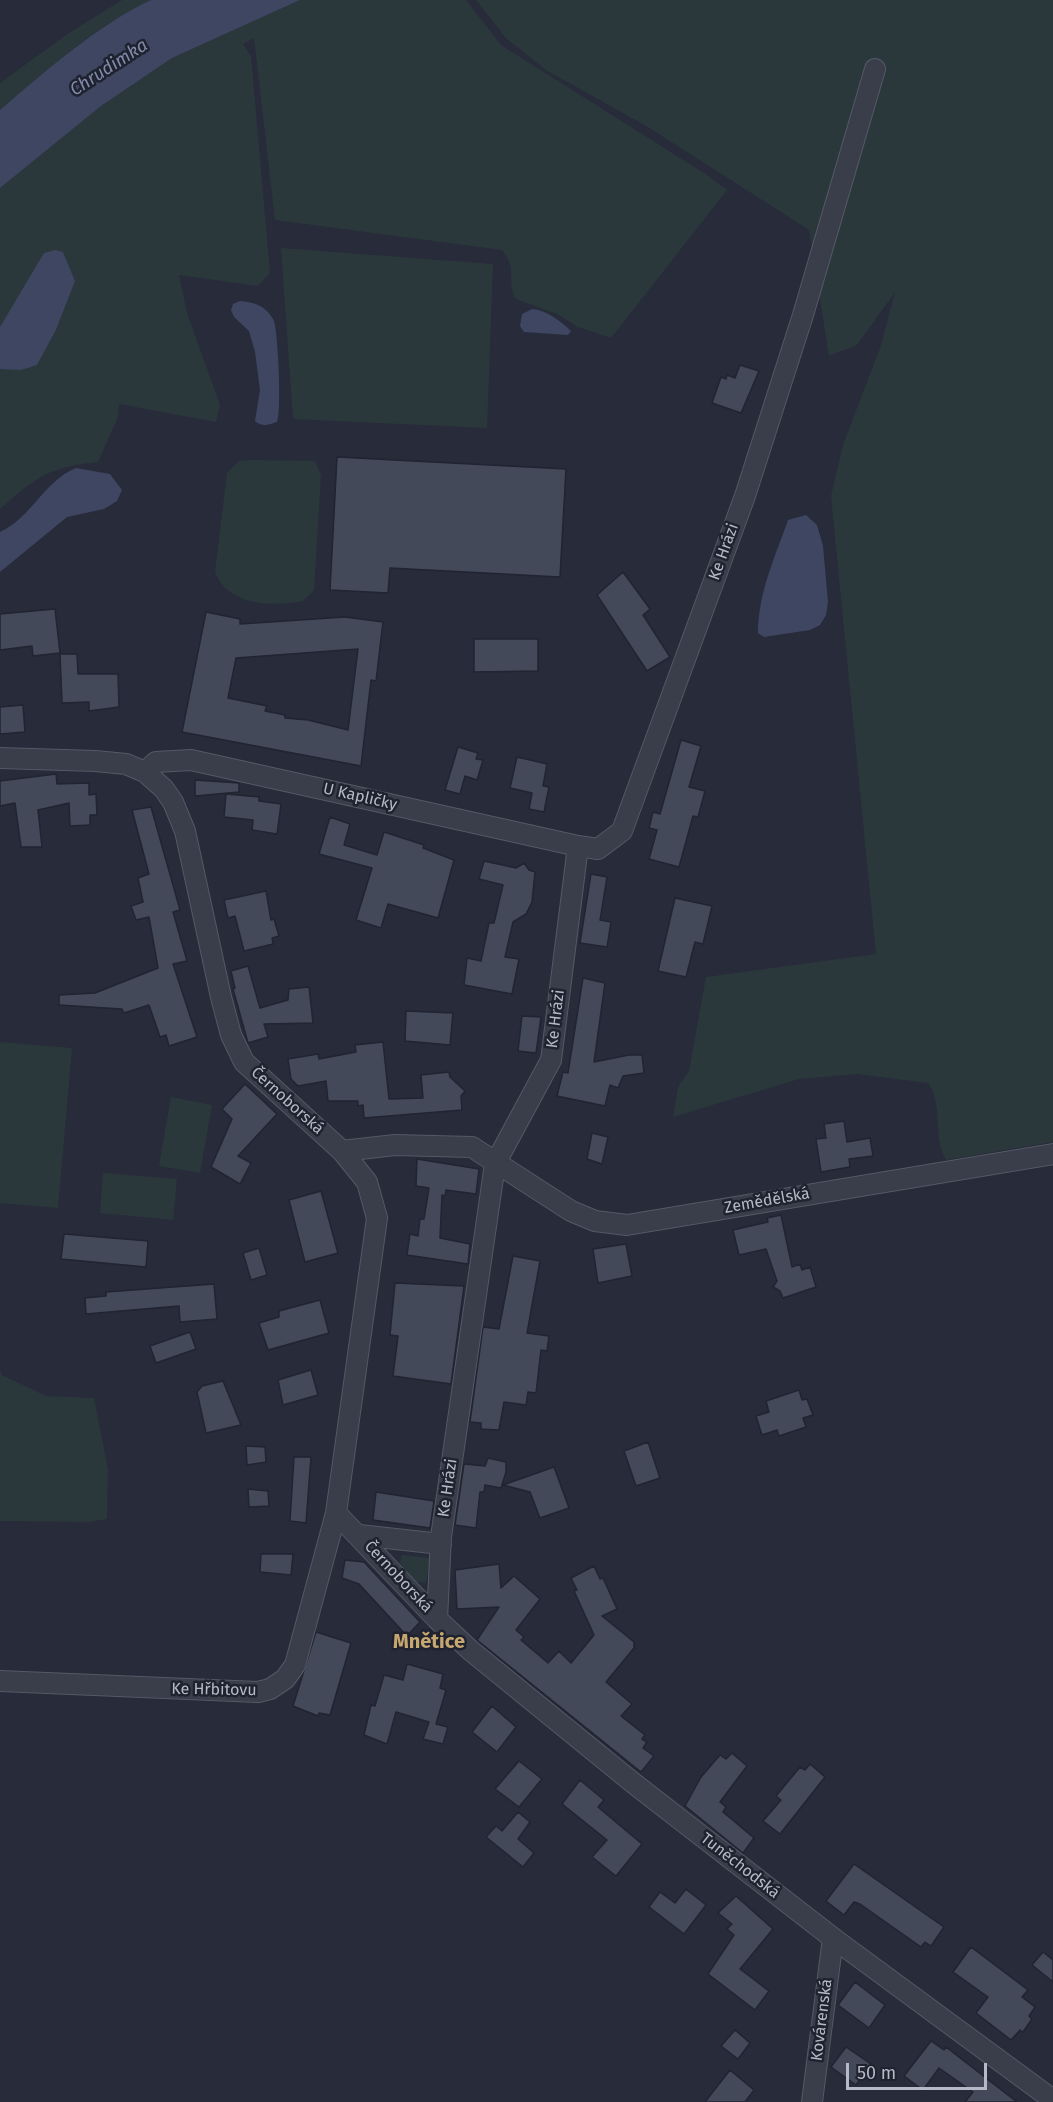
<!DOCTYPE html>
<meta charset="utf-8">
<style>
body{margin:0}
#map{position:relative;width:1053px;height:2102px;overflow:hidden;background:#272b3a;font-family:"Fira Sans",sans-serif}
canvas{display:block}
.scale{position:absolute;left:846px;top:2063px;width:141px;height:27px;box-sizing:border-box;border:3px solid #b6b9c6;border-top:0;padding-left:8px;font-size:18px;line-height:21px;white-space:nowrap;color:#b6b9c6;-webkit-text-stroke:4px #1f2330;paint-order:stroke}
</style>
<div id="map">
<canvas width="1053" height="2102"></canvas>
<div class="scale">50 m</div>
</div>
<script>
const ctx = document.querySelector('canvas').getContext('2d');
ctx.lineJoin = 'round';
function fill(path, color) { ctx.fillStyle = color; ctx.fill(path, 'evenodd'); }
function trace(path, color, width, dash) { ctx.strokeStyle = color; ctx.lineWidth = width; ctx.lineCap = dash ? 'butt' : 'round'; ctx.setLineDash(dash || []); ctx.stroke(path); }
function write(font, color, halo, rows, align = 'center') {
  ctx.font = font + ' "Fira Sans",sans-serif'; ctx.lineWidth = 5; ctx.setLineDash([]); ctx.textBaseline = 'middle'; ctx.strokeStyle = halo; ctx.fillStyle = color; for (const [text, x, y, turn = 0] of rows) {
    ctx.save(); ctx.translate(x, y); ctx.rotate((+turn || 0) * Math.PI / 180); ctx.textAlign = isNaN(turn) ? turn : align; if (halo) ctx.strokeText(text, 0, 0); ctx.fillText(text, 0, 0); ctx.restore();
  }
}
const green = new Path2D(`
 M122 0H151C97 25 45 71 0 110V83L69 33Z
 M300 0H466L501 45 707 175 727 190 611 338 578 327 557 314 516 299C505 279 519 271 502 250L275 220 254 38 243 44 251 56 270 273 258 286 179 275 187 313 220 405 216 422 119 404 118 417 98 462C49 467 36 477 0 509V369L37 365 56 330 75 281 63 252 22 294 0 327V188L101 106 172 58Z
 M476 0H1053V1142L946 1160C932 1137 944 1106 928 1083L857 1074 799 1079 673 1117 678 1087 689 1071 706 977 876 954 831 496 843 445 881 345 895 292 857 345 829 356 809 230 648 127 546 70 506 38Z
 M281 248 493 264 487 428 293 419Z
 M253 460 315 461 321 475 314 590 303 601C272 607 228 606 215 572L227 473 239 461Z
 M0 1042 72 1048 58 1208 0 1203Z
 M171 1097 212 1105 200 1173 159 1166Z
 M103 1173 177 1179 173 1220 100 1213Z
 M0 1370 2 1375 46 1396 94 1398 108 1469 107 1519 89 1522 0 1521Z
 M402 1555 430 1558 426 1583 415 1581 400 1563Z`);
const water = new Path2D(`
 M151 0H300L172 58 101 106 0 188V110C44 72 99 24 151 0Z
 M55 250 63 252 75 281 56 330 37 365 21 370 0 369V327L44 253Z
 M240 301C254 302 267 306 274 321 278 332 282 414 277 422 269 425 261 427 255 421L260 390 255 352 249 331 234 317 231 310 233 304Z
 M532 309C546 310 561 321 571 331L568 335 524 332 520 326 522 314Z
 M76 468 110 474 122 490 117 501 104 509 67 517 0 572V532C32 517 44 481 76 468Z
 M806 515 817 525 823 546 828 602 826 615 820 625 810 630 764 637 758 633C758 593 775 557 788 520Z`);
const building = new Path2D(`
 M740 365 759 371 741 413 712 403 721 377 726 379 727 375 735 378Z
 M337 457 566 469 560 577 390 568 388 593 330 590Z
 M623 572 650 609 643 615 670 657 647 671 597 595Z
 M55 609 60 653 33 656 32 646 0 650V614Z
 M206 612 240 619V624L345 617 383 622 376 681 371 680 361 766 182 732ZM358 649 348 730 308 720 285 718V715L265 711 267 706 228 698 236 658Z
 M474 639H538V671L474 672Z
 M60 654H77L78 674H118L119 707 89 711V702L62 703Z
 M23 705 25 732 0 734V707Z
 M681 740 701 746 689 787 705 791 698 817 693 816 679 867 649 859 657 830 649 828 653 812 660 814Z
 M458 747 478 753 476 759 483 760 477 780 465 776 460 794 445 790Z
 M517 757 547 764 543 786 549 787 544 812 529 809 532 793 510 788Z
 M56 774 57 784 89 783V795L96 794 97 815H90V825L70 826 69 803 38 810 42 847H21L15 803 0 806V781Z
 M195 780 239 783V792L195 796Z
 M226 794 259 797V801L281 804 277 834 252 830 253 820 224 817Z
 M151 807 180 910 173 912 187 961 173 964 197 1037 169 1046 166 1035 160 1037 149 1005 124 1013 122 1009 59 1005V995L95 993 158 968 149 917 136 920 131 906 143 902 138 878 149 874 132 810Z
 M330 817 350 824 344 845 377 855 384 832 424 845 423 848 454 860 438 918 388 904 381 928 356 920 372 868 319 854Z
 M484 861 516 868 524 863 529 870 535 872 532 902 526 914 513 922 505 957 519 959 512 994 464 985 467 958 481 961 489 923H494L503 885 479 879Z
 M591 874 607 877 600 920 611 922 607 947 580 943Z
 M266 891 271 920 274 919 279 936 272 938 273 944 244 951 235 916 228 918 224 900Z
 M675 898 712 906 703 944 695 942 686 977 658 971Z
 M248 966 260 1008 288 1000 289 989 309 987 313 1023 264 1024 268 1037 248 1043 233 989 235 988 231 971Z
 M583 978 605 983 594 1062 629 1055H642L644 1073 623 1076 618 1088 610 1085 605 1106 557 1096 563 1072 568 1073Z
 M406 1011 453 1013 450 1045 405 1041Z
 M522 1016 541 1017 536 1053 518 1051Z
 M383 1042 389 1099 423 1098 421 1075 449 1072 450 1077 465 1091 461 1096 462 1110 364 1118 363 1105 358 1106V1101H328L326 1081 298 1086 291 1079 288 1059 318 1054 319 1059 356 1052 355 1045Z
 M245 1084 277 1114 238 1156 251 1163 240 1184 211 1167 232 1119 222 1109Z
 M844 1121 847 1142 870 1138 873 1156 849 1159 850 1167 821 1172 816 1139 826 1138 824 1124Z
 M592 1133 608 1137 602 1164 587 1159Z
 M417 1159 479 1169 476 1194 446 1190 445 1196 442 1195 440 1238 470 1244 468 1264 407 1255 410 1234 418 1236 420 1219H424L429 1188 416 1186Z
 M321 1191 338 1253 305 1262 289 1200Z
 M781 1215 792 1267 800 1264 802 1270 810 1267 816 1287 783 1298 780 1291 773 1287 777 1281 766 1249 739 1255 733 1230 768 1222 767 1218Z
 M64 1234 148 1241 146 1267 61 1259Z
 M626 1244 632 1276 598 1283 593 1249Z
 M259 1248 267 1275 251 1280 243 1253Z
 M513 1256 540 1261 527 1333 549 1336 547 1351 541 1350 536 1393 528 1392 526 1405 504 1402 499 1430 481 1429V1423L470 1422 483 1327 499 1329Z
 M395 1283 464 1286 451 1384 393 1376 398 1336 390 1335Z
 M214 1284 217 1319 180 1322 179 1306 86 1314 85 1298 106 1296V1292Z
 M320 1300 329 1333 268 1350 259 1323 279 1317V1311Z
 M190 1332 196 1349 156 1363 150 1346Z
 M311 1370 318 1395 283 1405 278 1380Z
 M223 1381 241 1425 206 1433 197 1392 202 1386Z
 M799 1390 802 1400 807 1399 813 1415 803 1418 806 1427 779 1436 777 1430 762 1435 756 1416 769 1412 766 1401Z
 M648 1442 660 1478 636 1486 624 1451Z
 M246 1446 265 1447 266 1462 247 1465Z
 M294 1457H311L306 1523 290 1521Z
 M488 1458 506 1462V1472L501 1488 485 1485 484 1492H480L476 1528 455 1525 464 1464 485 1466Z
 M554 1467 569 1508 540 1518 530 1492 503 1485Z
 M248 1489 268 1491 269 1506 249 1507Z
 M376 1492 434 1501 430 1528 373 1520Z
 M261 1554H293L291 1575 260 1572Z
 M345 1560 364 1562 420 1622 407 1636 359 1584 342 1578Z
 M499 1564 501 1588 514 1576 540 1599 516 1630 524 1637 521 1640 548 1663 559 1651 571 1663 594 1635 574 1591 577 1590 571 1578 594 1566 600 1579 603 1578 617 1609 602 1616 634 1642V1648L606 1682 632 1704 621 1716 645 1735 642 1739 647 1742 643 1748 654 1756 641 1772 477 1640 499 1607 457 1609 455 1570Z
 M316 1632 351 1643 330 1715 319 1713 318 1716 293 1706Z
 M407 1664 443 1674 440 1688 446 1690 436 1724 448 1727 443 1744 423 1739 429 1722 396 1712 387 1744 364 1735 371 1705 375 1706 384 1675 403 1680Z
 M492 1706 516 1727 497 1752 472 1732Z
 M732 1753 747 1766 720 1802 726 1807 723 1812 754 1838 743 1853 685 1806 701 1777 720 1755 726 1759Z
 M519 1761 542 1779 519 1807 495 1789Z
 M810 1764 825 1777 780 1834 763 1821 781 1800 776 1796 800 1767 805 1770Z
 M580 1780 604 1800 598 1807 642 1844 616 1876 592 1857 607 1840 562 1804Z
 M518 1812 530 1822 518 1839 534 1853 523 1867 486 1837 496 1826 502 1831Z
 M854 1864 944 1927 931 1946 925 1942 921 1947 860 1904 854 1902 844 1915 826 1901Z
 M686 1889 706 1905 684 1934 649 1907 660 1892 675 1903Z
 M736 1896 773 1929 740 1969 769 1991 755 2010 708 1974 734 1935 727 1929 732 1924 718 1913Z
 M971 1947 1028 1990 1022 1997 1035 2007 1029 2016 1032 2019 1023 2032 1020 2030 1011 2040 976 2013 988 1997 953 1972Z
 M1043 1952 1053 1960V1982L1032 1965Z
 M855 1982 885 2005 869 2028 838 2005Z
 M735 2030 750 2043 738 2059 721 2046Z
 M931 2041 944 2050 946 2047 1017 2102H965L973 2092 939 2068 923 2090 904 2076Z
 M846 2047 871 2064 856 2085 831 2067Z
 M730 2070 754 2090 745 2102H705Z`);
const minor = new Path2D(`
 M0 758 95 761 126 764 145 772 164 789 173 802 185 831 221 997 231 1035 244 1062 342 1151 367 1182 377 1218 336 1513 437 1619 470 1650 632 1782 833 1938 1053 2100
 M145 772 156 762 191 760 578 846 598 849 622 831 745 496 803 315 875 69
 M342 1151 395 1145 472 1147 571 1211 595 1221 627 1225 1053 1154
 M359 1535 441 1544
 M437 1619 441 1537 495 1164 551 1060 578 846
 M0 1681 258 1692 270 1689 285 1679 295 1665 336 1513
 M812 2102 833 1938`);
const streetNames = [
 ["Ke Hrázi",724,552,-70],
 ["U Kapličky",360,797,13],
 ["Ke Hrázi",556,1019,-83],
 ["Černoborská",287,1101,42],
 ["Zemědělská",767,1201,-10],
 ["Ke Hrázi",448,1488,-82],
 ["Černoborská",398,1577,47],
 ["Ke Hřbitovu",214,1690,1],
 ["Tuněchodská",740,1866,38],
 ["Kovárenská",822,2020,-83]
];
const waterNames = [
 ["Chrudimka",109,68,-33]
];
const quarterNames = [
 ["Mnětice",429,1642]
];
fill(green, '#2a383c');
fill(water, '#3f4661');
fill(building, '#434959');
trace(building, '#212532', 1.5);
trace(minor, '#555966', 22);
trace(minor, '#3a3e4b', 20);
write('16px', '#b6b9c6', '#1f2330', streetNames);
write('italic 18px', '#828baa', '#1f2330', waterNames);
write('bold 20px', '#c7a770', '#1f2330', quarterNames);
</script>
